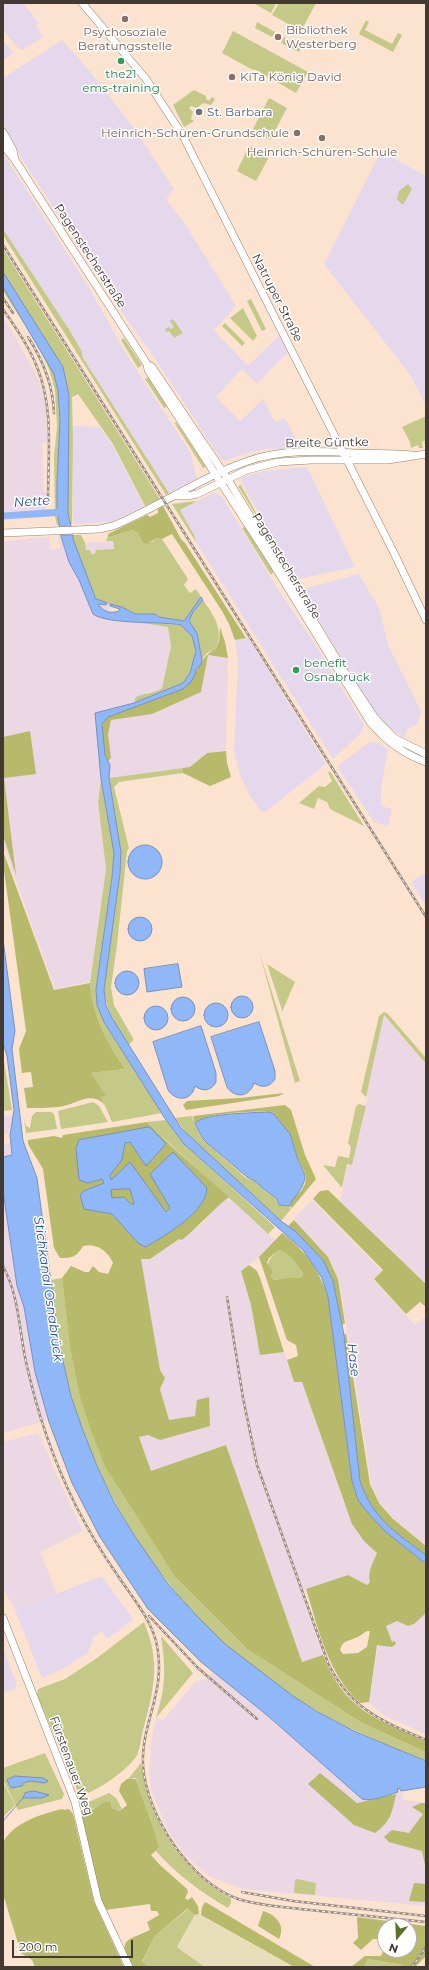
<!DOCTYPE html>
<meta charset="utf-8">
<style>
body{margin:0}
#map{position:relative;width:429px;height:1970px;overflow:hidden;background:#fbe3d0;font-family:Montserrat,sans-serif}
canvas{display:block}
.frame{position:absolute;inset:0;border:4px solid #423932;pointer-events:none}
.north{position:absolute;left:377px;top:1918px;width:40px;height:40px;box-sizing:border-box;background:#fff;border:1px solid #b3b0ad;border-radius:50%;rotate:199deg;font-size:11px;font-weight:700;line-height:16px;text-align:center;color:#423932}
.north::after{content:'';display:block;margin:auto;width:14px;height:18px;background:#5a7427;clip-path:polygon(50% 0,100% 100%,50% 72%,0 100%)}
.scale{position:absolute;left:12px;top:1940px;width:121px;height:18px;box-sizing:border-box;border:2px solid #423932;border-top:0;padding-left:5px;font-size:12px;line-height:14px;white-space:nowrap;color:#423932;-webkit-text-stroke:3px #fff;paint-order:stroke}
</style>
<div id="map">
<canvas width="429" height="1970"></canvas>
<div class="frame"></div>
<div class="north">N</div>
<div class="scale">200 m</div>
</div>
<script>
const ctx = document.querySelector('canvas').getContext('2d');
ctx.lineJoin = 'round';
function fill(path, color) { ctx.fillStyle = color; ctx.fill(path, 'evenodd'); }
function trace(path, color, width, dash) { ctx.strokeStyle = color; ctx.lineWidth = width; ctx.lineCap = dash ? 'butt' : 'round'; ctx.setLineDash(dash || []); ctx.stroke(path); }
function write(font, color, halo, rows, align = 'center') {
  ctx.font = font + ' Montserrat,sans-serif'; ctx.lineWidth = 3; ctx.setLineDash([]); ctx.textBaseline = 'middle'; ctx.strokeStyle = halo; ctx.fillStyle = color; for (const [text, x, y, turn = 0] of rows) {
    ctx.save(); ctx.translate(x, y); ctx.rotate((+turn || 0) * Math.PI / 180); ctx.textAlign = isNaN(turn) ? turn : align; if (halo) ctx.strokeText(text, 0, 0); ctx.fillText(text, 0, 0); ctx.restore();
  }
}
const commercial = new Path2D(`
 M3 3H23L39 23 36 26 43 37 23 50 19 49 3 30Z
 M3 40 13 53 3 61Z
 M62 40 88 69 137 132 174 189 166 200 185 224 236 306 214 330 248 366 283 332 292 351 284 356 257 384 242 369 216 397 240 421 263 399 275 422 285 418 300 448 267 449 243 454 226 461 220 458 156 360 119 308 22 159 3 123V78Z
 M381 151 426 176V406L411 376 324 264Z
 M3 153 88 286 127 355 190 452 197 478 169 493 83 358 81 350 70 331 3 229Z
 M73 426 100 427 112 444 144 506 111 522 73 524Z
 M307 467 355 567 297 579 293 577 241 481 243 477 264 471Z
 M215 492 222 497 279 591 315 644 364 725 361 733 333 759 196 542 195 537 180 510Z
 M359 574 379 608 388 645 421 711 418 724 407 729 404 738 387 726 374 711 302 593 304 589Z
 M248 638 326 764 265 812 261 811 249 794 240 775 234 753 238 661 235 640Z
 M370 742 378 743 388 750 381 787V806L392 809 388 826 374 822 337 766Z
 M426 872V906L411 882Z
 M102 1576 133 1619 108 1639 101 1631 93 1638 88 1653 64 1668 42 1678 15 1610Z
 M3 1647 17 1686 14 1689 3 1693Z`);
const industrial = new Path2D(`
 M3 317 34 370 43 392 46 409 47 442 42 443 44 491H46L45 510 3 512Z
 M81 535 84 543 113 541 115 595 110 604 107 618 168 627 171 646 162 688 158 691 147 692 134 703 140 716 152 714 201 692 208 655 228 658 226 750 206 753 190 767 101 779 98 802 106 868 90 982 55 989 3 845V541L49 537 52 550 60 548 58 536Z
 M384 1016 426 1065V1283L340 1201 348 1165H352L359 1138 368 1097H366Z
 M13 1115 8 1135 3 1133V1116Z
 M10 1143 11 1156 3 1157V1144Z
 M3 1191 17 1286 24 1307 35 1372 48 1420 3 1433Z
 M229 1197 275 1240 259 1257 241 1271 251 1305 260 1355 284 1352 294 1382H302L346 1508 357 1532 377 1553 370 1569 371 1583 367 1585 348 1575 301 1591 323 1655 302 1662 226 1445 151 1472 139 1437 148 1435 161 1440 195 1416 169 1421 160 1389 165 1378 160 1370 140 1259H150L179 1239 182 1240 203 1223 213 1210Z
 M312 1200 382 1271 373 1279 415 1325 426 1316V1545L393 1518 379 1502 371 1483 339 1279 328 1257 294 1219Z
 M37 1433 41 1438 61 1485 83 1531 40 1552 57 1594 15 1610 3 1588V1442Z
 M426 1613V1734L385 1716 369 1702 378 1644 392 1647V1642L386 1626 397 1621 408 1626 414 1624Z
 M212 1672 268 1716 362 1799 368 1800 401 1791 404 1800 426 1803V1906L242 1889 209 1876 184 1854 167 1829 152 1793 149 1775 151 1742 156 1718 163 1720 196 1681 205 1680Z`);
const green = new Path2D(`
 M253 3H276L271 13Z
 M279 3H316L301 31 272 15Z
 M366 20 369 22 365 30 392 44 398 33 402 35 393 52 359 34Z
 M257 22 275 32 272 37 255 28Z
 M233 31 308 72 296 93 254 69 253 70 222 53Z
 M284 37 301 47 299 52 281 43Z
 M194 90 206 96V99L209 101 212 97 215 99 211 105 203 103 197 108 191 106 189 108 193 112 191 119 194 121 184 127 173 105Z
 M269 98 287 108 270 140 252 131Z
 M249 146 269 157 256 181 237 171Z
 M408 184 412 189 403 205 397 199 399 191Z
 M3 229 70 331 81 350 83 358 169 493 166 495 3 235Z
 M3 249 160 499 145 506 113 444 78 394 72 397 73 439 72 524 57 525 55 517 54 456 57 427 55 390 49 369 38 346 3 291Z
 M251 299 266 329 262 331 247 301Z
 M243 308 257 336 253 341 230 318Z
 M173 319 183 333 174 338 169 331 166 332 165 329 169 327 171 329 174 327 170 321Z
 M225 323 245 343 242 346 222 326Z
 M124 338 142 365 138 368 121 340Z
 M149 377 168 406 164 408 145 379Z
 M426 416V440L422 442 423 448H419L418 445 411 448 410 442 402 427Z
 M175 422 177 423 206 467 203 468 175 424Z
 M241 485 268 535 238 486Z
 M197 501 180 510 195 537 196 542 172 504Z
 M245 527 274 571 271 575 242 528Z
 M132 530 138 533 142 542H152L157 538 162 539 188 579 184 585 190 593 196 589 201 597 184 621 159 617 155 614H135L121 607 95 600 73 539V535H81L85 543 86 550H90L91 554H95L96 550 114 549 113 541H106L108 536 110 537Z
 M203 600C214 616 224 629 216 649L207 653 202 660 197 633 189 621 193 612Z
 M135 622 181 625 186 627 195 642V658L190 673 183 683 134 703 136 697C144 693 156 693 162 688L171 646 168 627Z
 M183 768V773L119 782 114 787 129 848 127 851 117 945 111 987 114 1005 134 1040 128 1045C117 1027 107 1012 104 990L120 873 109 778Z
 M330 771 364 826 330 809 327 802 318 798 314 809 299 803 319 786 325 787 332 781 328 773Z
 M101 779 114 853 112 877 96 989 97 1005 104 1022 162 1113 112 1122 101 1097 105 1096 91 1073 125 1069C106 1041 93 1017 90 983L106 869 98 802Z
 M259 951 300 1081 295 1083Z
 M267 964 295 982 282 1012V1010Z
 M384 1012 387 1013 426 1058V1064L384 1015 366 1097 361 1092 379 1016Z
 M3 1055 12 1110 3 1111Z
 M93 1102 99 1106 108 1122 61 1129 58 1111Z
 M359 1104 366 1106 352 1165 347 1164 342 1188 323 1165 335 1167 338 1156 349 1158 351 1147 348 1143 356 1106Z
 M36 1112H51L54 1114 57 1129 26 1133 24 1118 26 1126 30 1128 32 1116Z
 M192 1116 202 1139 246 1178 258 1183 262 1189 275 1198 278 1205 289 1206 291 1209 281 1221 189 1137 175 1118Z
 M166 1120 184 1144 275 1227 268 1234C229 1196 186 1161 147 1122Z
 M279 1250C290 1251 297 1266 303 1273V1277L300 1278H286L274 1280C264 1265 267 1260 279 1250Z
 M62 1278 70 1348 80 1396 89 1425 176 1578 247 1649 362 1723 426 1752V1761C389 1745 352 1731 317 1711 198 1643 111 1528 72 1398 60 1360 56 1319 51 1280Z
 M144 1622C161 1663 154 1689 143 1730 141 1738 140 1750 136 1757 123 1774 103 1786 84 1795L78 1792C66 1759 50 1727 37 1695L38 1689 65 1679 97 1658Z
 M161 1636 193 1673 156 1718C166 1685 166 1671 161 1636Z
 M45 1753 64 1794 62 1799 18 1810 3 1780V1768Z
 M141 1763C148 1818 181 1872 231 1898V1903L228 1908C202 1893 176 1874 156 1851L159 1848C154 1824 143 1802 136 1778L128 1779Z
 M3 1782 15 1805 3 1817Z
 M109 1793 116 1798 122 1809 120 1811 112 1808 111 1802 90 1810 82 1817 81 1810 84 1804Z
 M297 1879 316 1883 315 1895 294 1893 295 1880Z
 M189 1908 195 1915 177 1947 205 1967H149L142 1963 155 1936Z
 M368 1959 403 1965V1967H364Z`);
const forest = new Path2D(`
 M163 506 181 539 185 543 246 638 235 640 229 624 222 611 172 534 162 539 157 538 147 544 142 542 138 533 132 530 110 537 108 536V534L147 515 150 517 158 513V509Z
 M220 627 225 642 228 658 208 655 201 692 152 714 111 720 108 734 111 758 108 761C103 751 99 731 104 721L108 717 183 689C199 676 197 658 216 649L219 641Z
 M30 731 36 774 4 778 16 875 3 835V737Z
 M226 751 227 763 231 777 210 786 183 773V768L190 767 207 753Z
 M3 851 54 990 90 983C93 1017 106 1041 125 1069L91 1073 106 1096 101 1097 104 1104C90 1090 74 1106 58 1107 48 1108 37 1108 27 1108L24 1088 33 1087 31 1072 22 1073 19 1049 26 1031 3 863Z
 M284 1093 279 1096 186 1110 183 1105 187 1101 240 1098Z
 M285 1105 291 1110 305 1155 316 1179 292 1208 289 1206 294 1197 301 1191 305 1184 306 1175 298 1159 290 1134 276 1117 273 1112C260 1110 203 1113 195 1123L193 1116Z
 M147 1122 171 1146 229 1197C212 1210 199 1226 182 1240L179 1239 150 1259H141L160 1370 165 1378 160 1389 169 1420 195 1416 197 1400 209 1397 210 1426 160 1440 148 1435 139 1437 151 1471 226 1445 302 1662 323 1655C344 1709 376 1720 426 1741V1752L362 1723 247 1649 176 1578 105 1466 89 1425 80 1397 70 1348 62 1278 71 1266 85 1272H89L93 1266 99 1272 108 1274 113 1263C108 1251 96 1243 83 1246 76 1257 73 1258 60 1258L54 1248 43 1169 28 1144V1140L54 1136 62 1138 63 1135Z
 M328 1190 426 1284V1307L420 1302 406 1314 374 1279 383 1270 313 1199 320 1191Z
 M294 1220 328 1257 338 1279 345 1323 342 1325 333 1281 288 1226Z
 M282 1233C305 1250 319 1270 328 1297L352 1481 358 1499 368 1513 386 1532 426 1564V1613L414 1624 408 1626 397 1621 386 1626 392 1642 395 1641 396 1644 392 1647 377 1645 369 1702 360 1703C328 1675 318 1627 306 1589L348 1575 367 1585 370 1582C367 1572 373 1563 377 1553L364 1541 352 1524 302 1382H294L287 1360 298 1356 296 1345 287 1340 259 1257ZM279 1250C289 1251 297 1266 303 1273V1276L300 1278H286L274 1280 271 1276 272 1270 267 1263 269 1258ZM367 1631H370L367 1647 358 1653 343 1654 340 1650C343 1640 347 1642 355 1638 359 1637 364 1633 367 1631Z
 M249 1265 257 1271 260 1278 284 1352 260 1355 251 1305 241 1271Z
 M346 1333 370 1484 379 1503 392 1518 426 1546V1555C395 1532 373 1519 360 1481L344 1335Z
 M320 1773 357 1803 396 1794C392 1813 391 1821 375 1833L354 1825 308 1784Z
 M127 1779H136C143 1802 154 1824 159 1848L151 1855 160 1865 187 1889 188 1892 185 1898 188 1900 192 1897 198 1906 199 1914 195 1915 188 1908 155 1936 142 1962 149 1967H131C119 1938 124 1942 150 1930L147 1922 159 1915 157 1911H151L150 1904 105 1910 100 1900 82 1817 104 1802H111L112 1808 120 1811 127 1805 119 1791 121 1784Z
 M421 1803H426V1870L422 1851 389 1842 384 1837 392 1830 409 1833 423 1814 412 1807Z
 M63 1809 64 1810 69 1809 73 1814 94 1902 124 1967H35L32 1960 21 1953 3 1894V1843C12 1823 43 1813 63 1809Z
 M414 1883 426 1884V1902L409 1901Z
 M205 1902 207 1903 315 1967H294L201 1915 202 1907Z
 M263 1911C276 1915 286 1925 279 1939L258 1926Z
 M357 1917 426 1926V1956L415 1967H403V1965L368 1959 364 1967H351L365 1956H381L385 1947V1950H409V1926H385V1939H373L361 1950 353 1943 358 1938Z`);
const sand = new Path2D(`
 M199 1914 204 1917 294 1967H205L177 1947 195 1915Z`);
const water = new Path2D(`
 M3 272 63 367 69 395 68 514 72 530H60L57 510V482L60 420 58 391 54 374 3 287Z
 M61 535H73V539L95 597 94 598 107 603 106 605 98 604C104 612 110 614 119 611L120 609 110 606V604L122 607 135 614H155L159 617 184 621 201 597 203 600 193 612 189 621 197 633 202 660 201 664 196 670 195 675 190 683 183 689 108 717 102 724 105 755 110 765 109 778 121 852 120 873 104 990 106 1005 112 1018 181 1128 281 1221 295 1231 323 1260 333 1281 344 1335 360 1481C373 1519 395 1532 426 1555V1564L386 1532 368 1513 358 1500 352 1481 328 1297 322 1278 303 1250 184 1144 166 1120 104 1022 97 1005 96 989 112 877 114 853 101 779 95 713 134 703 183 683 190 673 196 651 192 636 181 625C159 621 109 625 93 614L79 580 69 562Z
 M128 862a17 17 0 1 1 34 0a17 17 0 1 1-34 0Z
 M128 929a12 12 0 1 1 24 0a12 12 0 1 1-24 0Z
 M3 939 15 1031 12 1049 23 1141 37 1178 60 1348 71 1396 82 1428 97 1466 114 1502 134 1535 168 1584 196 1615 225 1644 293 1696 316 1711 356 1732 426 1761V1787L401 1791 400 1789H397L398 1792C388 1795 372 1802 362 1799L268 1716 201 1662 148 1609 100 1537 72 1483 49 1422 35 1372 24 1307 17 1286 3 1191V1157L12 1155 10 1135 14 1110 7 1056 3 1043Z
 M178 964 182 987 147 992 144 969Z
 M115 983a12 12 0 1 1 24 0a12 12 0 1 1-24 0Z
 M231 1007a11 11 0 1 1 22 0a11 11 0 1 1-22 0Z
 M171 1009a12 12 0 1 1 24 0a12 12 0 1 1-24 0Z
 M204 1015a12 12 0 1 1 24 0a12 12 0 1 1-24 0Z
 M144 1018a12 12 0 1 1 24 0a12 12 0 1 1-24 0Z
 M259 1022 275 1071V1079C269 1088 262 1088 254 1083 250 1097 235 1099 227 1087L211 1037Z
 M201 1026 216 1073V1082C211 1091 203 1092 195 1086 192 1101 176 1102 168 1090L153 1042Z
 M268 1112 273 1113 290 1134 298 1160 305 1175C305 1188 295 1195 289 1206L279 1205 276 1198 262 1188 258 1183 247 1177 207 1143 203 1139 195 1123C205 1113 253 1113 268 1112Z
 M150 1127 166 1144 146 1166 130 1142 125 1143 122 1160 110 1175 111 1180 130 1162 166 1212 170 1208 150 1174 173 1152 207 1188C206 1213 165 1235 146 1247L139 1244 112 1214 84 1209 80 1195 84 1191 104 1183 102 1179 88 1183 79 1180 76 1148 79 1140ZM130 1189 134 1204H131L124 1197 112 1198 111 1190Z
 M15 1776 43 1778 48 1781 45 1783 30 1781 24 1783 22 1786 11 1788 7 1780Z
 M34 1791 49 1795 42 1798H23L25 1793Z`);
const stream = new Path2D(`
 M425 443H426
 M3 1821 23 1798`);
const river = new Path2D(`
 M3 516 63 512`);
const secondary = new Path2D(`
 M82 3 146 79 183 136 396 557 426 620
 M3 132 13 150 15 160
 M3 145 15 160 147 364 148 370 272 562 370 722C385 740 403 754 426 762
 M147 364 152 367 227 478 349 679 375 718 394 738 426 754
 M175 496H188L197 494 247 470 278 462 311 460H388L426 454
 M3 533 99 529 113 526C159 507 201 477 248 461 281 449 319 451 354 453 373 454 392 453 412 455
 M3 1618 75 1802 98 1901 129 1967`);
const rail = new Path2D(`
 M3 245 426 917
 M3 298 13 313
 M3 309C15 327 29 346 37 367 54 408 48 455 48 498
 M28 337C43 360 53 385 54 413
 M3 1266C19 1296 19 1329 26 1362 37 1412 53 1460 76 1506 88 1530 102 1553 118 1576 132 1597 149 1616 156 1641 168 1691 141 1721 143 1765 146 1815 190 1882 238 1899 260 1906 286 1907 310 1910 348 1914 387 1918 426 1922
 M227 1297 243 1398 257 1465 328 1663C350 1709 382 1721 426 1740
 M149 1616 198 1668 257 1719
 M242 1892 293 1901 426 1916
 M412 1967 426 1947`);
const markers = [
 [125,19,4,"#8d6e63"],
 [278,37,4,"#8d6e63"],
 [121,61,4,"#2e9e5b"],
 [232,77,4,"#8d6e63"],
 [199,112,4,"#6b7280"],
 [297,133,4,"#8d6e63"],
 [322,138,4,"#8d6e63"],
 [296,670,4,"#2e9e5b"]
];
const educationNames = [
 ["Bibliothek",286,30],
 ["Westerberg",286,44],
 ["Psychosoziale",125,32,"center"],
 ["Beratungsstelle",125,46,"center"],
 ["KiTa König David",240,77],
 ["Heinrich-Schüren-Grundschule",289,133,"right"],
 ["Heinrich-Schüren-Schule",322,152,"center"]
];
const leisureNames = [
 ["the21",121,74],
 ["ems-training",121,88],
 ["benefit",304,663,"left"],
 ["Osnabrück",304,677,"left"]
];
const worshipNames = [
 ["St. Barbara",207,112]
];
const streetNames = [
 ["Pagenstecherstraße",90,256,57],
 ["Natruper Straße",277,298,63],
 ["Breite Güntke",327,443,-1],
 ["Pagenstecherstraße",286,566,59],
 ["Fürstenauer Weg",71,1766,70]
];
const waterNames = [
 ["Nette",32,502,-4],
 ["Stichkanal Osnabrück",48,1289,82],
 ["Hase",353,1360,83]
];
fill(commercial, '#e6d8ec');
fill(industrial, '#ecd7e5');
fill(green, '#c5c988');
fill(forest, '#b6ba6a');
fill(sand, '#e8deb9');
fill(water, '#90b7f8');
trace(water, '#7991bd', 1);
trace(stream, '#7991bd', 1);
trace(river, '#90b7f8', 7);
trace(secondary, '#968170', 8);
trace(secondary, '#fff', 7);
trace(rail, '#9d8c7f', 2.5);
trace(rail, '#fff', 1, [3]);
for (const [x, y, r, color] of markers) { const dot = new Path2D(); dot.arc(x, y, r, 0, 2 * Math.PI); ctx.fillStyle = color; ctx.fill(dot); trace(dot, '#fff', 1.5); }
write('12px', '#785e54', '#fff', educationNames, 'left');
write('12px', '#27864d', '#fff', leisureNames);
write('12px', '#5b616d', '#fff', worshipNames, 'left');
write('12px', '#423932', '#fff', streetNames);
write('italic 13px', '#24509b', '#fff', waterNames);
</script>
